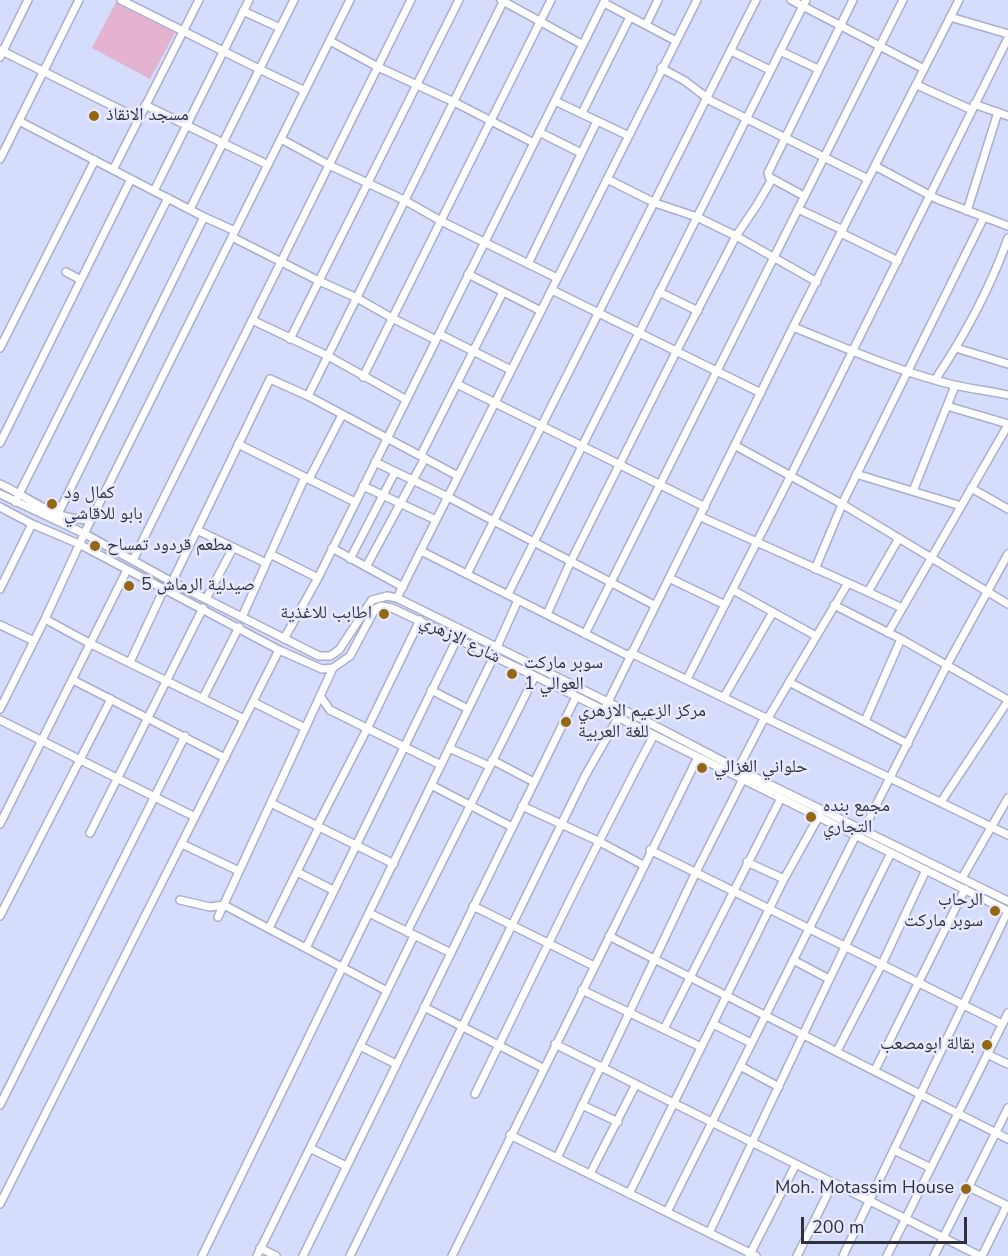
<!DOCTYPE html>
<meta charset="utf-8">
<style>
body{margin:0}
#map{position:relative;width:1008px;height:1256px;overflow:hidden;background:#d6dcfc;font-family:"Nunito Sans",sans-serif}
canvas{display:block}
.scale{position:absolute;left:801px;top:1217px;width:166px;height:27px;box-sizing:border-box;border:3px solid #2f313d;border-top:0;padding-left:8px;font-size:18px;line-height:21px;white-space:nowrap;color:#2f313d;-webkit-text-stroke:4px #e7eafe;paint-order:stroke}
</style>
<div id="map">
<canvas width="1008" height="1256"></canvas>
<div class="scale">200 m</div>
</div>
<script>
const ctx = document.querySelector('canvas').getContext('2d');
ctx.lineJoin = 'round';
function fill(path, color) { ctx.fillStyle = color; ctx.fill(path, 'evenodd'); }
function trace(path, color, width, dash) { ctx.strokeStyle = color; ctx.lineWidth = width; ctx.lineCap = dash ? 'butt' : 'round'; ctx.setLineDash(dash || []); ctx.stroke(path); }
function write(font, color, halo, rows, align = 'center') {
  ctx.font = font + ' "Nunito Sans","Noto Naskh Arabic",sans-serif'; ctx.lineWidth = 5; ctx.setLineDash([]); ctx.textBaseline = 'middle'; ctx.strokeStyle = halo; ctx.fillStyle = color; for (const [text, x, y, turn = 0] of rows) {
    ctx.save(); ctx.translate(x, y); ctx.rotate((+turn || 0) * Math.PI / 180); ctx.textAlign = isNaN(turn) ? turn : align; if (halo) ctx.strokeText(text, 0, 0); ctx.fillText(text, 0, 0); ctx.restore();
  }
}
const green = new Path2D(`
 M117 0 176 31 150 79 92 48Z`);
const minor = new Path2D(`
 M121 0 259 69 305 91
 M501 0 583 45
 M791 0 924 69
 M604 3 676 41
 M243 11 280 28
 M950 17 1008 34
 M646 25 658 0
 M330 41 378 67 454 102 534 143
 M0 50 139 119
 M731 51 770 70
 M780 51 818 69
 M0 57 28 0
 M661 68 685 81 711 101 868 179
 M917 85 972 110
 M555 101 629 136
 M974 104 1008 116
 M145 105 268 165
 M582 113 630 17
 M19 121 204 217 235 231
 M539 132 581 153
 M281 139 329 165 404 200 441 221 557 278
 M0 159 79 0
 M875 166 937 199 1008 226
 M113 170 199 0
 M607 179 655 203 697 217 736 236 817 282
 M154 191 249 0
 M804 196 769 177 768 173 853 0
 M190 209 294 0
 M798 209 843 230
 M967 211 998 112
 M841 233 898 261
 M232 237 319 281 357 298 392 318 436 340
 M528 264 597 121
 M66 272 81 280
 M468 274 541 311
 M552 290 761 393
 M659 292 698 311
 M252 320 328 356 405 399
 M793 327C846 348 899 372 954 385 971 389 990 391 1008 395
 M439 334 511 370
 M290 339 459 0
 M0 348 95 160
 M956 348 1008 364
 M363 377 551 0
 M935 380C965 335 990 289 1008 238
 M457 384 705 507
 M308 396 504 0
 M947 406 1008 424
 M0 443 131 179
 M238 444 355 502
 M736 446 842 504 1008 604
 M421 455 503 292
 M375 462 448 497 654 605
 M856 474 961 506
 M309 479 342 415
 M0 484C29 497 58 523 92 519
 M363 486 436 520
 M971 488 1008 509
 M913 491 955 386
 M0 494 85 534 172 582 319 656H330L339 650 372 600 387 596 397 598 642 719 738 769 1008 901
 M15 502 168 198
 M0 507 32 524 79 544 279 650 322 669 333 668 350 656 375 609 381 606 392 608 535 676 1008 911
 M701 517 868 592 902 608
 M55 520 204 217
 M197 530 266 563
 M332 548 403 587
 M421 551 629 656
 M270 554 318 578
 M350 559 395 472
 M133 560 411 0
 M366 567 425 458
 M815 569 844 500 984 217
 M467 574 756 0
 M669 578 725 605
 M172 582 270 379 308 396 458 476
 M0 589 32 524
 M733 590 816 636
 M868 592 899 538
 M508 594 806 0
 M397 598 697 0
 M206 599 233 548
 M834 605 901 639 1008 700
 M547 614 571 561 676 352 736 236 757 205 772 179
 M242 617 305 477
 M45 619 89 643 244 719
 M0 625 34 641
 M888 633 1008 425
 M585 634 903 0
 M284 639 318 578 605 0
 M497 647 518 600
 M631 653 1008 835
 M130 662 164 589
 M687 679 791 475 1008 38
 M73 680 225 758
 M789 682 908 744
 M431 690 468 709
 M320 696 330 710 441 765
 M724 697 773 612
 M203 698 239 627
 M253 702 305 728
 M606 706 793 327 959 0
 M0 709 45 619 85 532 350 0
 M768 718 848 583
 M0 720 195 817
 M865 721 901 639
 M449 748 489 766
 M492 760 534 782
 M738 769 765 717
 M431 785 512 827
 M941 802 1008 701
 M271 803 394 864
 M522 806 598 841 643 865
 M0 824 127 570
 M317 826 367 729 420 620
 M864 829 947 665 1008 554
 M90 833 203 608
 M182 844 239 871
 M650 850 1002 1024
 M747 862 784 879
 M297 872 333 890
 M962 878 1008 798
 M180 900 210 907 224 905 387 991
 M473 906 594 966
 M369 913 451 953
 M0 916 111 699
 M218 917 333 668
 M269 928 319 827
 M407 932 535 676
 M609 936 1008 1139
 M306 948 457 639
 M793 960 829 979
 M582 990 701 1047
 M424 1007 543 1068
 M713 1024 751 1043
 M664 1029 781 798
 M555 1044 980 1256
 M360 1046 396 1064
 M837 1051 882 964 926 870
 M987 1054 1008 1064
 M740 1066 779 1087
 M603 1068 696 872 743 779
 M875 1070 965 889
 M475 1094C534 974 591 853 654 735
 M0 1105 185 736
 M582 1105 618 1122
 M510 1135 756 1256
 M310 1148 346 1166
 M894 1150 931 1168
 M557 1158 601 1066
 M590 1174 636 1084
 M969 1187 1008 1206
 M629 1194 784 879 819 816
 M0 1204 279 650
 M667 1212 856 835
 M709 1233C770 1106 828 979 891 853
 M260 1248 276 1256
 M202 1256 494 656
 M257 1256 414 936
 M303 1256 576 697
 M350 1256 585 776 618 718
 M452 1256 698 757
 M749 1256 796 1164
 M797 1256 833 1183
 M843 1256 1008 911
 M887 1256 1008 1013
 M934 1256 1008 1108
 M982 1256 1007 1205`);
const markers = [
 [94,116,6,"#936713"],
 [52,504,6,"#936713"],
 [95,546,6,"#936713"],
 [129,586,6,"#936713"],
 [384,614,6,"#936713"],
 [512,674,6,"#936713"],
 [566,722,6,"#936713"],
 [702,768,6,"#936713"],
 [811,817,6,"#936713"],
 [995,911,6,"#936713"],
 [987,1045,6,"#936713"],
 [966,1189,6,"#936713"]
];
const poiNames = [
 ["مسجد الانقاذ",106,116],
 ["كمال ود",64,494],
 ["بابو للاقاشي",64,515],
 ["مطعم قردود تمساح",107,546],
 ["صيدلية الرماش 5",141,586],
 ["اطابب للاغذية",372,614,"right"],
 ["سوبر ماركت",524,664],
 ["العوالي 1",524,685],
 ["مركز الزعيم الازهري",578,712],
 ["للغة العربية",578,733],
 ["حلواني الغزالي",714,768],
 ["مجمع بنده",823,807],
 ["التجاري",823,828],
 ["الرحاب",983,901,"right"],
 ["سوبر ماركت",983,922,"right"],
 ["بقالة ابومصعب",975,1045,"right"],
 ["Moh. Motassim House",954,1189,"right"]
];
const streetNames = [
 ["شارع الازهري",460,640,26]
];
fill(green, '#e4b3d1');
trace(minor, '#a8aecc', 10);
trace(minor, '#fff', 7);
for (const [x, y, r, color] of markers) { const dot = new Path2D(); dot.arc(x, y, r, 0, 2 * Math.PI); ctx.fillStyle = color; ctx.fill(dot); trace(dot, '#e7eafe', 2); }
write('18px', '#2f313d', '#e7eafe', poiNames, 'left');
write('18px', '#2f313d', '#e7eafe', streetNames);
</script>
